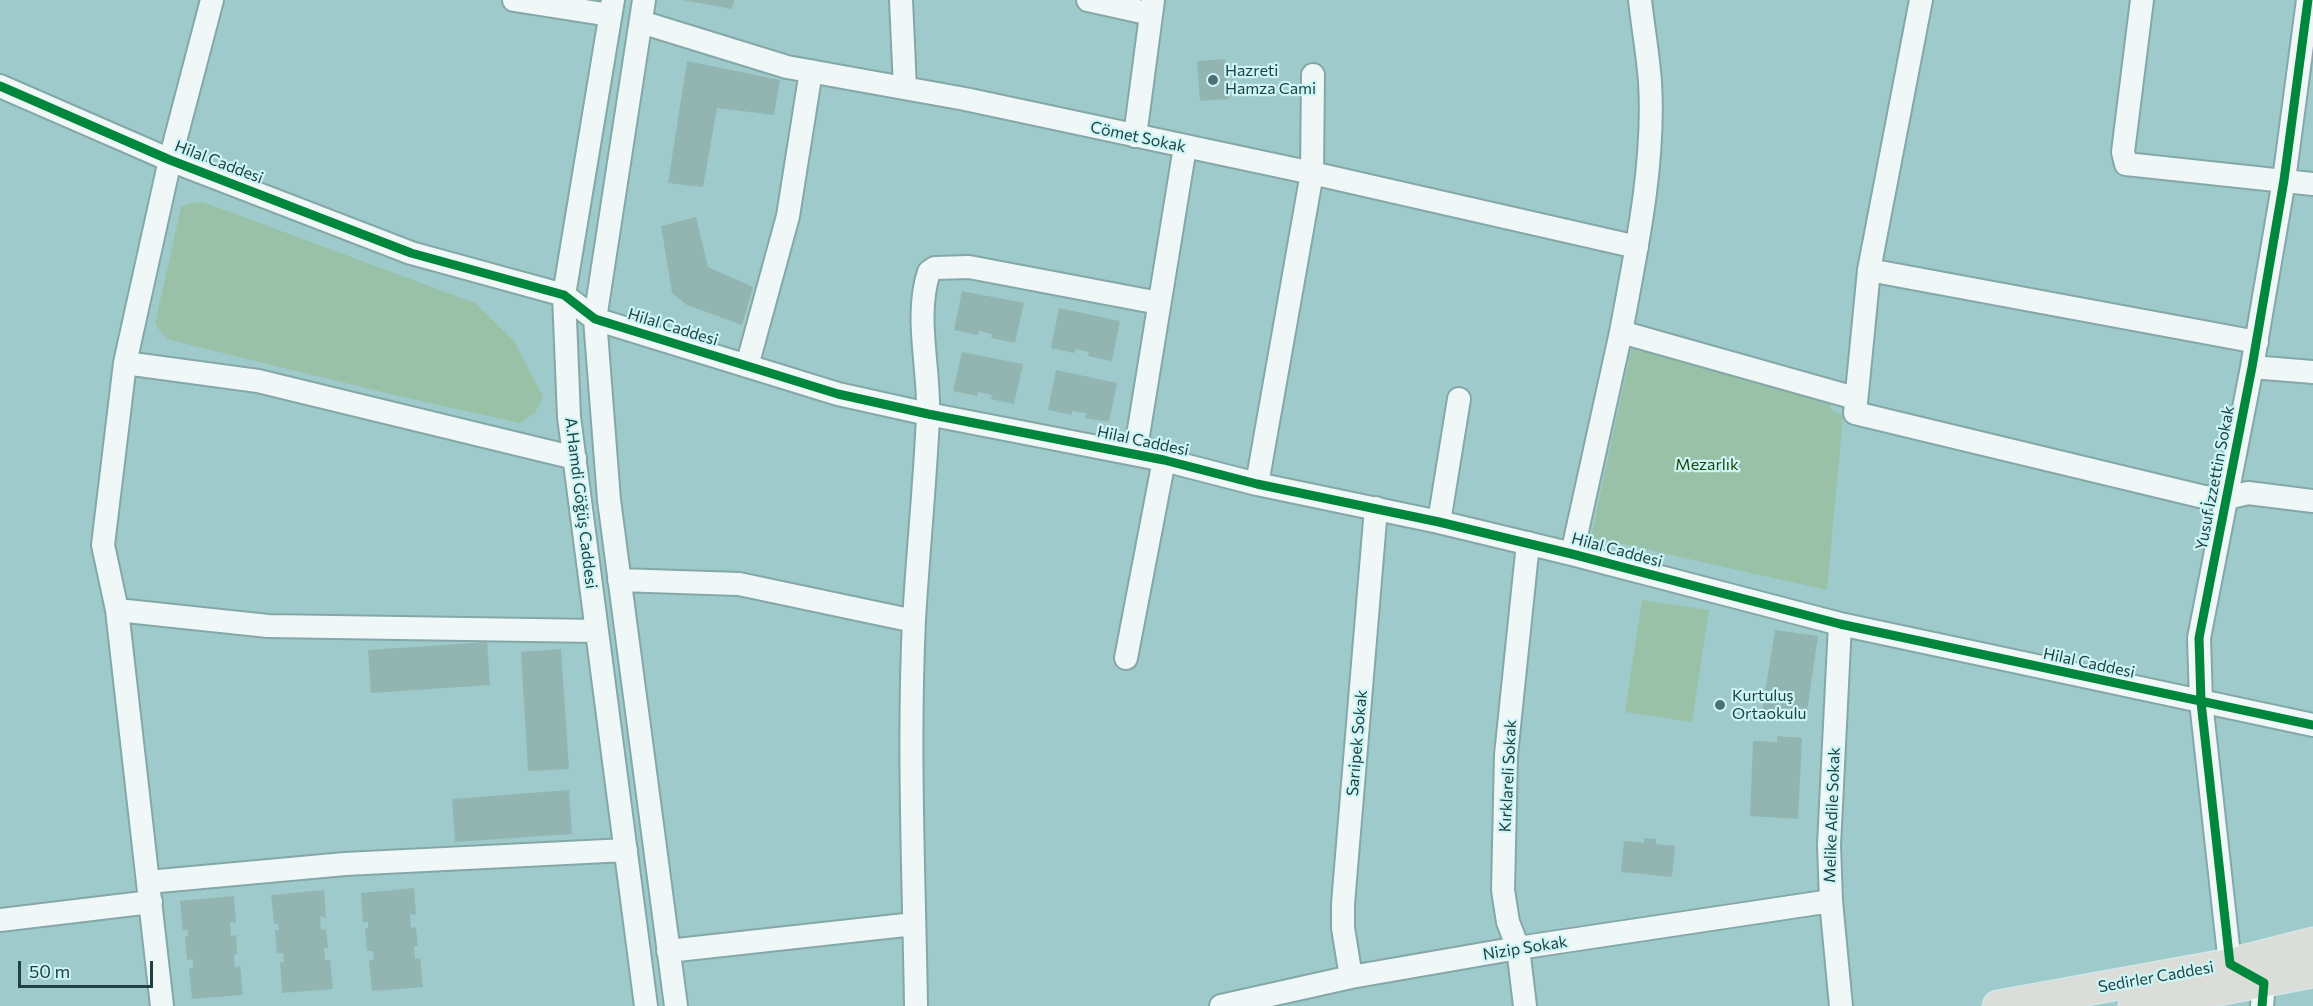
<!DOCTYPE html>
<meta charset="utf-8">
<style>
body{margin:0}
#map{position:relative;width:2313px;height:1006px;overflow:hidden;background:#9ecacb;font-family:Commissioner,sans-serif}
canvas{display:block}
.scale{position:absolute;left:18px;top:961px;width:135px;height:27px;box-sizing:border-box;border:3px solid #1e4142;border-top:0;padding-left:8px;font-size:18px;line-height:21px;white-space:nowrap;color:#1e4142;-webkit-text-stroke:4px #cef5f6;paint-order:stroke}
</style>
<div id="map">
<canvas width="2313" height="1006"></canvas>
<div class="scale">50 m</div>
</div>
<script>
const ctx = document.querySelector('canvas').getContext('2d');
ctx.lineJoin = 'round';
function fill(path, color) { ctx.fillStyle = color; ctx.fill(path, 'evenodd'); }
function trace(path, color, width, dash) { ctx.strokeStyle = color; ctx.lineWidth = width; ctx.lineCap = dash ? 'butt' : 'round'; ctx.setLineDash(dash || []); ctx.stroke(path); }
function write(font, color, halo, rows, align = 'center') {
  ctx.font = font + ' Commissioner,sans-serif'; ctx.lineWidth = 4.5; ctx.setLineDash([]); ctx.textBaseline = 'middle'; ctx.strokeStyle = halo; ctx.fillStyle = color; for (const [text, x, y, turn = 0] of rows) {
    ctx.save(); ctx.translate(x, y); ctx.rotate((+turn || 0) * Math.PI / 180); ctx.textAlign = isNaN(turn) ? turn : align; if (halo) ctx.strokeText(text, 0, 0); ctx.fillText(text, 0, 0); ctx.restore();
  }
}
const green = new Path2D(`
 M203 202 475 303 514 341 543 397 535 413 520 423 390 394 166 339 155 324 181 207 190 203Z
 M1632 346 1830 399 1831 410 1843 416 1827 590 1591 537Z
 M1642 600 1709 610 1692 722 1625 712Z`);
const building = new Path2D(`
 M683 0H734L732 9Z
 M1225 59 1229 99 1200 101 1197 61Z
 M687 61 780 80 774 115 717 108 703 187 668 183Z
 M696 217 708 267 753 287 742 325 687 305 672 293 661 226Z
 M962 291 1024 303 1015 343 991 338 992 334 979 331 978 335 954 330Z
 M1059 308 1120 321 1112 361 1088 356 1089 352 1076 349 1074 353 1051 348Z
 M962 352 1023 364 1014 404 991 399 992 395 978 392 977 396 953 391Z
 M1056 370 1117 383 1109 422 1085 418 1086 413 1072 411V415L1048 410Z
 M1775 630 1818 636 1806 718 1762 712Z
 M487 642 490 685 371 693 368 650Z
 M561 649 569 769 528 771 521 652Z
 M1777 736 1802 738 1798 819 1750 816 1753 741 1777 742Z
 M569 790 572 834 455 842 452 799Z
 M1644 838 1656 839V844L1675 846 1672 877 1621 872 1624 841 1644 843Z
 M414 888 416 915 410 914 411 928 416 927 418 946H414L415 959 420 958 423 987 372 991 369 960H374L373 951H367L365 928H368V922H363L361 893Z
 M324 890 326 918 320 916 321 930 326 929 328 948H324L325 960H330L333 989 282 993 280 962H284L283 953 277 954 275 930H279L278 924H274L271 895Z
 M234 896 236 923 230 922 231 936 236 935 237 954 234 955 235 967 240 966 243 995 192 999 189 968H193V959L187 960 185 936H188V930H183L180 901Z`);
const minor = new Path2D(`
 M514 0 610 15
 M613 0 564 295 569 417 646 1006
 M644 0 595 319 609 500 676 1006
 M901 0 905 88
 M1088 0 1151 14
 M1640 0C1643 27 1648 55 1650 82 1655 165 1636 251 1621 332L1855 398
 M1921 0 1869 270 1855 413 2204 497 2227 498 2248 493 2313 501
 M2142 0 2123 152 2126 164 2313 184
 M641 22 787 67 965 99 1312 173 1637 247
 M0 86 170 160 411 253 564 295 595 319 838 394 928 414 1164 460 1257 484 1439 522 1572 554 1840 624 2313 725
 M1135 136 1153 0
 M1869 270 2257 342
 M125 363 258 381 575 458
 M747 366 788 216 811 71
 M2252 367 2313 372
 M1135 454 1185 147
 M1257 484 1312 173 1313 75
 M1439 522 1459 399
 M1572 554 1621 332
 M619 580 739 584 914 621
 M117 610 268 626 597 631
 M1840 624 1829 845 1831 901 1841 1006
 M1126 658 1164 460
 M148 882 345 864 626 850
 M0 920 151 902
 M668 951 914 924
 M1351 977 1343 928V904L1376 508
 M162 1006 117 610 103 545 125 363 170 160 212 0
 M916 1006C914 878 908 749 914 620 918 552 925 484 928 416 930 370 914 316 929 272L935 268 969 267 1159 303
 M1221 1006 1351 977 1518 948 1831 901
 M1525 1006 1518 948 1508 922 1503 890 1506 755 1528 543
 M2262 1006 2264 983 2230 964 2201 702 2199 638 2252 367 2284 180 2308 0`);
const major = new Path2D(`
 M1998 1006 2230 964 2313 943
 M2134 1006 2313 972`);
const cycleway = new Path2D(`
 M0 86 170 160 411 253 564 295 595 319 838 394 928 414 1164 460 1257 484 1439 522 1572 554 1840 624 2313 725
 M2262 1006 2264 983 2230 964 2201 702 2199 638 2252 367 2284 180 2308 0`);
const markers = [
 [1213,80,6,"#4b7172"],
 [1720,705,6,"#4b7172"]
];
const poiNames = [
 ["Hazreti",1225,71],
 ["Hamza Cami",1225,89],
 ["Kurtuluş",1732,696],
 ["Ortaokulu",1732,714]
];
const streetNames = [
 ["Cömet Sokak",1138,137,12],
 ["Hilal Caddesi",219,162,21],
 ["Hilal Caddesi",673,327,17],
 ["Hilal Caddesi",1143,441,12],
 ["Yusuf İzzettin Sokak",2215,478,-79],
 ["A.Hamdi Göğüş Caddesi",581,503,83],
 ["Hilal Caddesi",1617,550,15],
 ["Hilal Caddesi",2089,663,12],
 ["Sarıipek Sokak",1357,743,-85],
 ["Kırklareli Sokak",1508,776,-87],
 ["Melike Adile Sokak",1832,815,-88],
 ["Nizip Sokak",1525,948,-9],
 ["Sedirler Caddesi",2156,977,-10]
];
const parkNames = [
 ["Mezarlık",1707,465]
];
fill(green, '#99c1a7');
fill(building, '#93b5b2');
trace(minor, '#84a7a8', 26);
trace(major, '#d3e7e8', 33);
trace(minor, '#f0f7f7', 22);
trace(major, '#dbded8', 30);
trace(cycleway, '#00873e', 9);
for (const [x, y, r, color] of markers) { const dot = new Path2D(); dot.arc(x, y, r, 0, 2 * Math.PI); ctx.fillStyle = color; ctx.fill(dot); trace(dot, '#cef5f6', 2); }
write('16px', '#1e4142', '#cef5f6', poiNames, 'left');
write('16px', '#1e4142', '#cef5f6', streetNames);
write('16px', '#194405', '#cef5f6', parkNames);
</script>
